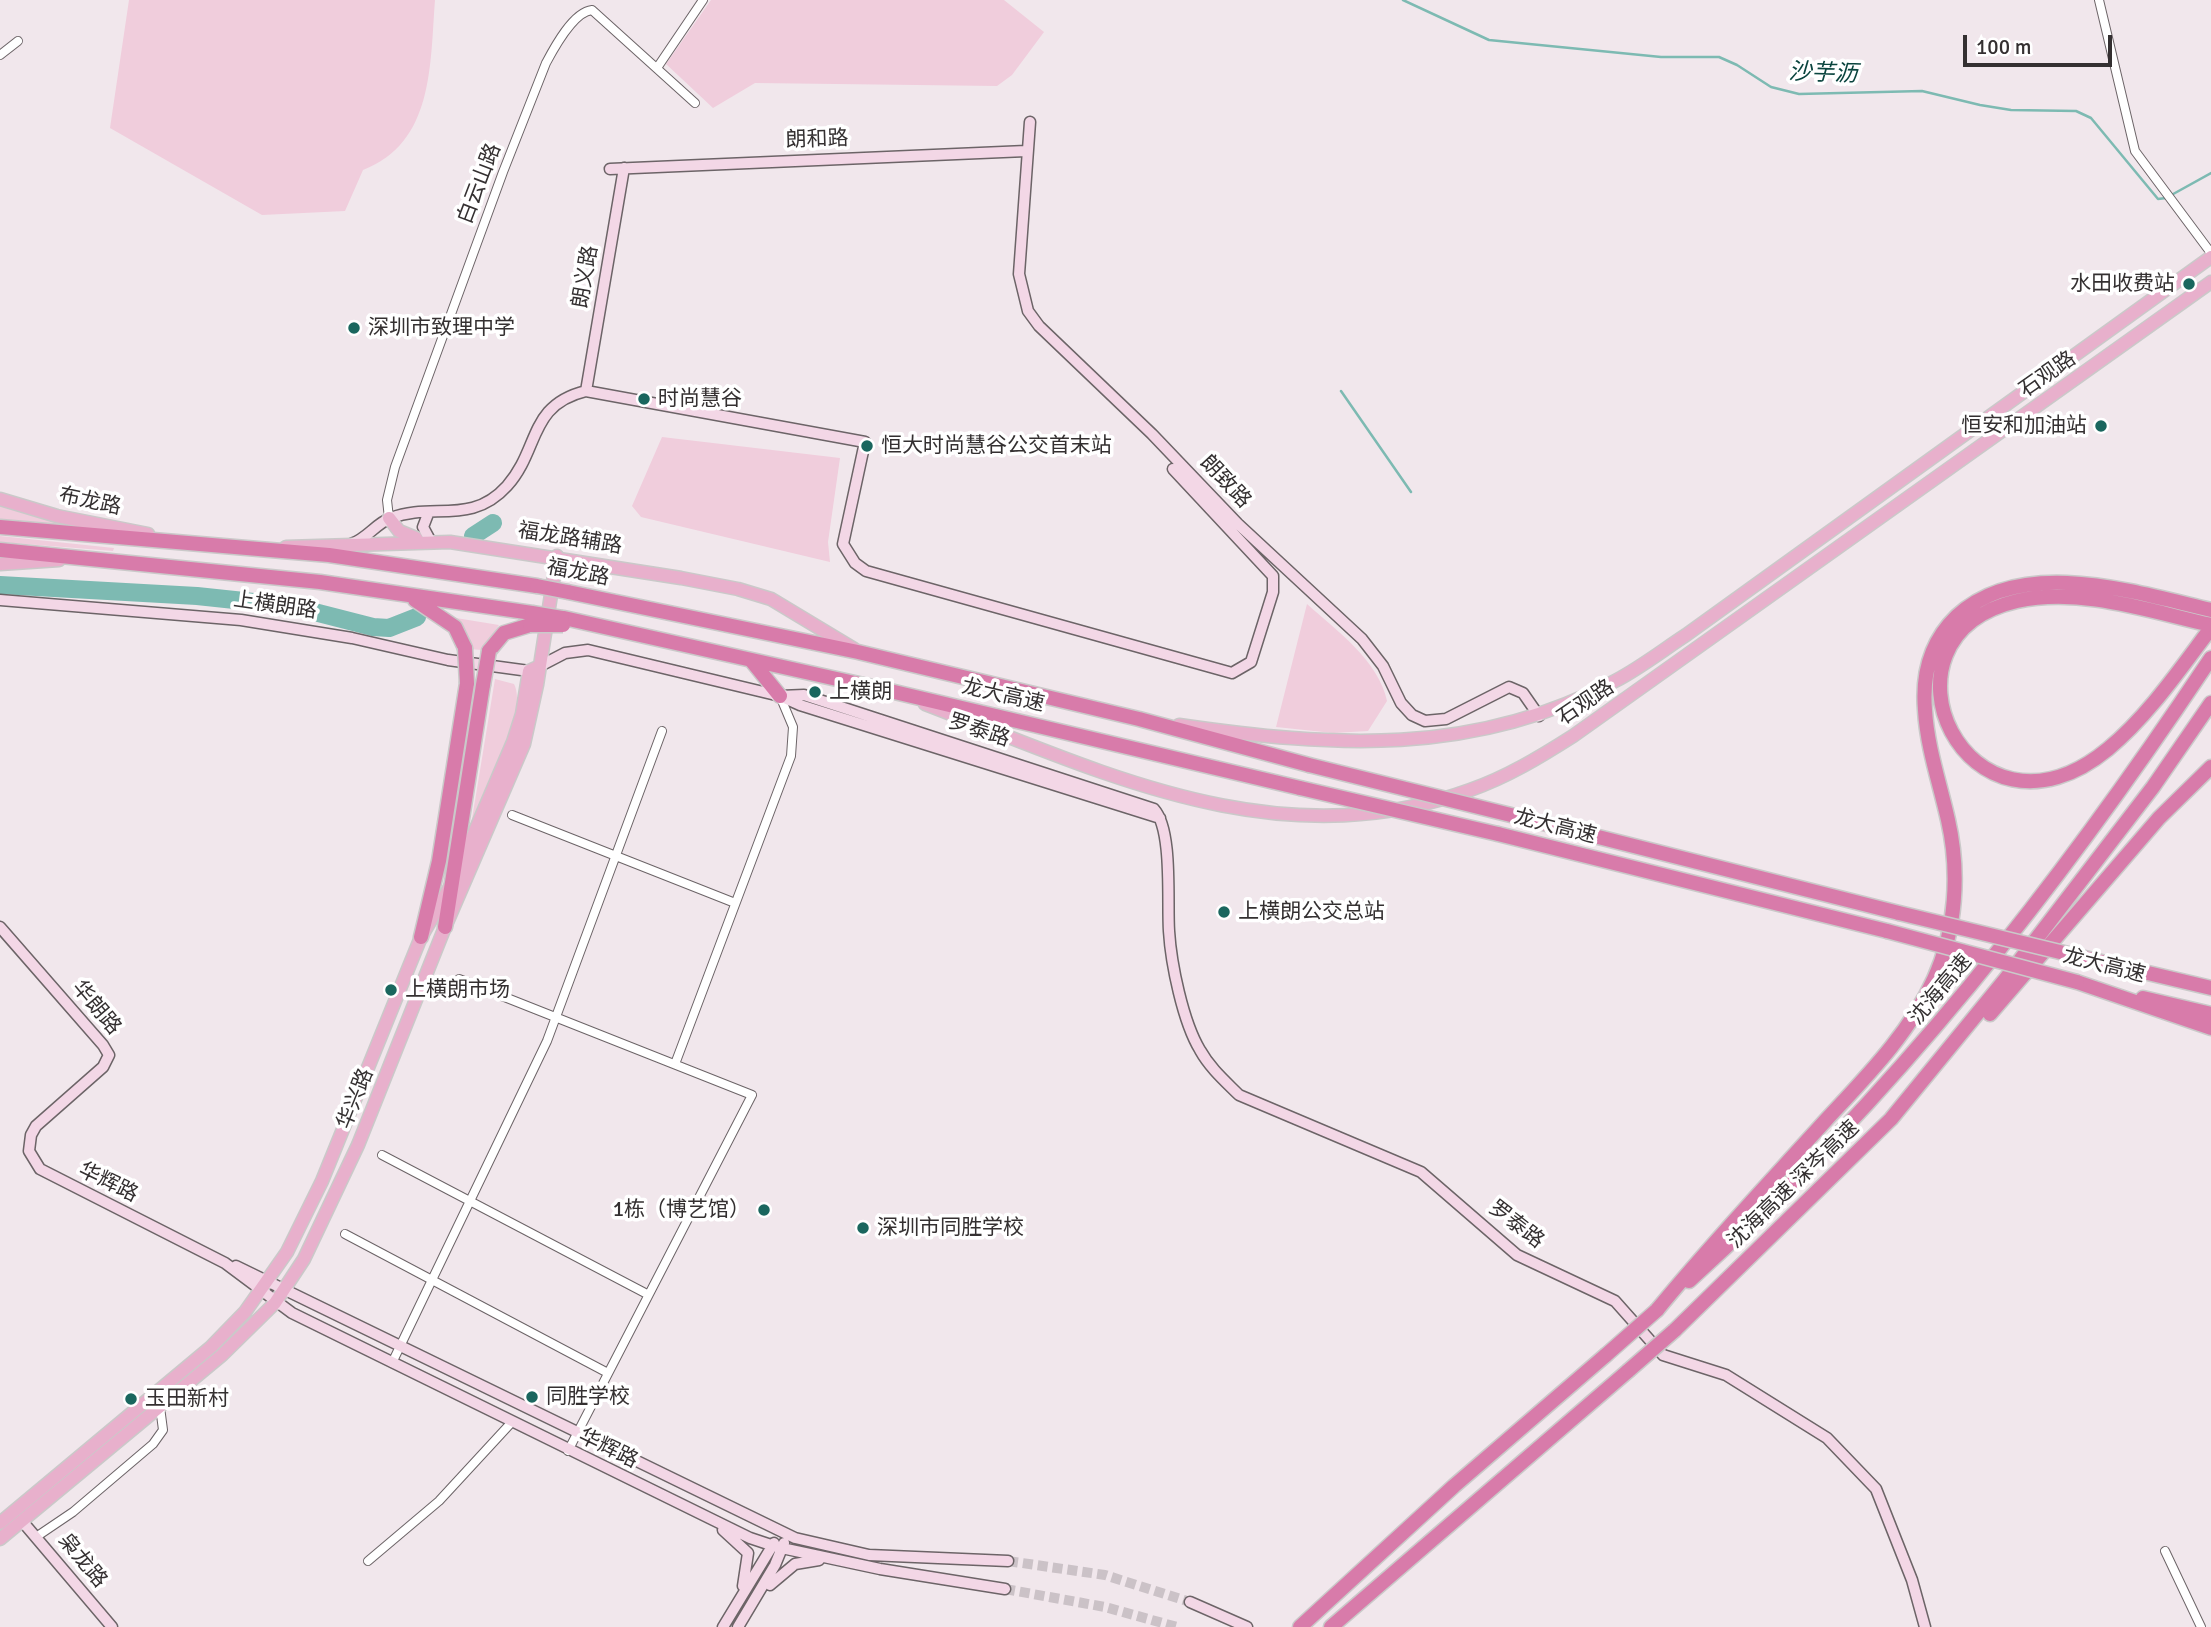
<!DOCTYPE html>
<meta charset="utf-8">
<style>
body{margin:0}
#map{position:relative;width:2211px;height:1627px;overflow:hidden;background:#f1e7ec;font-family:Signika,sans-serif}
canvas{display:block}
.scale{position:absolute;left:1963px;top:35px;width:149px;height:32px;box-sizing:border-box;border:4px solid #343031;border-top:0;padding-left:9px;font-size:21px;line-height:24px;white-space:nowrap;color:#343031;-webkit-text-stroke:5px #fff;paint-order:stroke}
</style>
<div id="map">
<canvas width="2211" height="1627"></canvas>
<div class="scale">100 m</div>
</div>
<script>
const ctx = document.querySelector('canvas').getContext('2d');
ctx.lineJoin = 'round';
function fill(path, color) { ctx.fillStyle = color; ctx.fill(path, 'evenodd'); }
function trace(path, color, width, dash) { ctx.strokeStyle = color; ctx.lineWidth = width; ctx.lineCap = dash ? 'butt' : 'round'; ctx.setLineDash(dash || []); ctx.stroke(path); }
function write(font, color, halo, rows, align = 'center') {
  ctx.font = font + ' Signika,"Noto Sans SC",sans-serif'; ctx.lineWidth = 7; ctx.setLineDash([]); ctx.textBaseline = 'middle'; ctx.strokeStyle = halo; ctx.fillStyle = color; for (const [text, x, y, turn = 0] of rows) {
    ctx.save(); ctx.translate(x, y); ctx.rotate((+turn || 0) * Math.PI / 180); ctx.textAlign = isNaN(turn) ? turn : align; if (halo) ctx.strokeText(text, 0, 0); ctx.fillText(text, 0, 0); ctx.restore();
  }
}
const green = new Path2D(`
 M129 0H435C430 64 434 143 363 170L345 211 262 215 110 128Z
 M711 0H1004L1044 32 1012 75 997 86 755 83 713 108 666 64Z
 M662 437 840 458 828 542 830 562 641 517 632 506Z
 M0 503 96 528 0 519Z
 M0 536 114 548 113 551 0 542Z
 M1307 604C1336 630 1379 661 1387 701L1368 731 1333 733 1276 727Z
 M456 618 499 625 482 650 469 649Z
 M495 679 514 684C529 713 484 795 471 825Z`);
const stream = new Path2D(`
 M1403 0 1489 40 1661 57H1719L1737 65 1771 87 1799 94 1922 91 1980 105 2011 110 2076 111 2091 118 2158 199 2166 198 2211 173
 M1341 391 1411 492`);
const river = new Path2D(`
 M473 536 493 523
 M0 585 197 596 291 606 373 627 389 628 417 617`);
const secondaryTunnel = new Path2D(`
 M1008 1561 1105 1575 1190 1602
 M1005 1589 1105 1607 1177 1627`);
const street = new Path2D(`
 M2099 0 2135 151 2211 253
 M0 55 18 41
 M657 68 703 0
 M389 518 387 500 395 467 503 172 546 63C554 48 573 12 592 10L695 103
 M512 815 735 903
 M459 979 752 1095 568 1451
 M675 1064 791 756 793 727 780 696
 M382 1155 647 1294
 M345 1234 606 1372
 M392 1363 547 1041 662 731
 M36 1537 73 1512 153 1444 163 1430 160 1407
 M2165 1551 2201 1627
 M368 1561 439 1501 511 1423`);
const secondary = new Path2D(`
 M1030 122 1019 274 1028 311 1039 326 1152 434 1238 524 1362 639 1383 666 1401 703 1412 715 1425 721 1446 719 1509 687 1523 693 1539 716
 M610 169 1026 151
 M586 391 624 168
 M428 514 423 527 430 540
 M351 544C367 539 376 523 391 518 432 502 471 526 507 486 540 449 528 405 586 391L865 442 843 544 855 563 866 571 1232 673 1251 662 1273 592V576L1173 469
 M0 600 241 620 352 638 448 660 529 671
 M540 666 565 653 588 650 780 696 800 705 1160 818
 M780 696 804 695 1154 809C1173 830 1167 901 1169 931 1171 964 1183 1022 1200 1050 1210 1068 1225 1081 1239 1095L1421 1172 1517 1255 1615 1301 1663 1355 1726 1375 1827 1438 1876 1489 1912 1580 1925 1627
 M0 927 103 1045 109 1055 103 1067 36 1126 31 1135 29 1151 40 1169 225 1263 292 1313 750 1538 777 1547 880 1569 1005 1589
 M236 1266 795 1538 869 1555 1008 1561
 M22 1521 112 1627
 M723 1530 748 1553 743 1586
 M770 1585 795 1564 819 1560
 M1190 1602 1247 1627
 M723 1627 774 1543
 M738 1627 775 1565 784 1543`);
const primary = new Path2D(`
 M0 499 57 516 148 534
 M389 518 399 531 416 538
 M286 547 450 542 681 578 738 589 771 599 854 649
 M0 564 59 560
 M925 704C1102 772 1278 860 1470 790 1507 777 1540 757 1573 736L2211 282
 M1179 725C1331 747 1474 757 1615 681 1640 668 1663 650 1686 635L2211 257
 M0 1523 211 1347 245 1312 287 1252 322 1181 421 937 454 880 513 742 522 714 529 671 540 666
 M0 1539 222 1355 275 1303 304 1259 358 1145 445 927 524 744 537 685 557 556`);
const highway = new Path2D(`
 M0 527 329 555 537 586
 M0 550 320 582 532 613
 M568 592 858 652 1139 719 1309 765
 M415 600 455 627 465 648
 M564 618 886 690 1300 788
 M2211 625C2149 611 2081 587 2017 601 1861 637 1968 864 2108 749 2148 716 2180 669 2211 628
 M489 651 504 633 530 625
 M751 660 780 696
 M1527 819 1899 913
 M1498 834 1887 931
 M445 927 483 685
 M421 937 439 861 467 683
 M2093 960 2211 988
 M2077 982 2211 1028
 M2143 998 2211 1014
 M1990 1014 2159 818 2211 767
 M1689 1281C1893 1097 2060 885 2211 658
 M1657 1310C1711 1244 1769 1183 1826 1120 1865 1078 1910 1033 1934 979 1956 931 1960 872 1948 820 1940 784 1927 747 1925 710 1922 674 1931 641 1957 616 2022 556 2135 592 2211 610
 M1675 1330 1891 1119 2004 981 2153 787 2211 703
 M1300 1627 1454 1486 1606 1355
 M1331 1627 1628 1371`);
const highwayBridge = new Path2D(`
 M537 586 568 592
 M532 613 562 618
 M530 625H563
 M465 648 467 683
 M483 685 489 651
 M1309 765 1527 819
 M1300 788 1498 834
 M1899 913 2093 960
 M1887 931 2077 982
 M1606 1355 1657 1310
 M1628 1371 1675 1330`);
const markers = [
 [2189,284,7,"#1a665e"],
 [354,328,7,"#1a665e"],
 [644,399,7,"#1a665e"],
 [2101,426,7,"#1a665e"],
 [867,446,7,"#1a665e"],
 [815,692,7,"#1a665e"],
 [1224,912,7,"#1a665e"],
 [391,990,7,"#1a665e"],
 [764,1210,7,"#1a665e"],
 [863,1228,7,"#1a665e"],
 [532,1397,7,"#1a665e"],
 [131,1399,7,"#1a665e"]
];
const streetNames = [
 ["朗和路",817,140,-2],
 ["白云山路",480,184,-69],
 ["朗义路",586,277,-80],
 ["石观路",2048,375,-35],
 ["朗致路",1225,482,47],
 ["布龙路",90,502,12],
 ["福龙路辅路",570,539,9],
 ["福龙路",578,573,11],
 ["上横朗路",275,606,8],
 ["龙大高速",1003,696,13],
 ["石观路",1586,703,-34],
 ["罗泰路",979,731,18],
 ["龙大高速",1555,827,14],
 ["龙大高速",2104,966,14],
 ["沈海高速",1941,990,-50],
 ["华朗路",96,1008,50],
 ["华兴路",356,1099,-68],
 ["华辉路",108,1183,26],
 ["沈海高速 深岑高速",1794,1185,-44],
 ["罗泰路",1516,1225,38],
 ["华辉路",608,1449,26],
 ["枭龙路",82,1561,50]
];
const poiNames = [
 ["水田收费站",2175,284,"right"],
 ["深圳市致理中学",368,328],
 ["时尚慧谷",658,399],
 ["恒安和加油站",2087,426,"right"],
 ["恒大时尚慧谷公交首末站",881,446],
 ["上横朗",829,692],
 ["上横朗公交总站",1238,912],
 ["上横朗市场",405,990],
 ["1栋（博艺馆）",750,1210,"right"],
 ["深圳市同胜学校",877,1228],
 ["同胜学校",546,1397],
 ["玉田新村",145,1399]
];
const waterNames = [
 ["沙芋沥",1823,74,2]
];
fill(green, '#f0cddc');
trace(stream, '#7dbab2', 2.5);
trace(river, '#7dbab2', 18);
trace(secondaryTunnel, '#cbc2c7', 10, [10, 5]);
trace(street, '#6c6467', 10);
trace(secondary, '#6c6467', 13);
trace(primary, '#cac9c9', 15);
trace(highway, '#cac9c9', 17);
trace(street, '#fff', 8);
trace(secondary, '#f3d7e6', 10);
trace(primary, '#e8b0cc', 12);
trace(highway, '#d87baa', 14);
trace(highwayBridge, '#cac9c9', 17, []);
trace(highwayBridge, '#d87baa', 14);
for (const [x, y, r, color] of markers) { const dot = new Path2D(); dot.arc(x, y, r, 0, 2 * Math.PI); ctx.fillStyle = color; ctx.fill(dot); trace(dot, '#fff', 2.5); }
write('21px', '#343031', '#fff', streetNames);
write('21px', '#343031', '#fff', poiNames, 'left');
write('italic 23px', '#0a443e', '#fff', waterNames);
</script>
